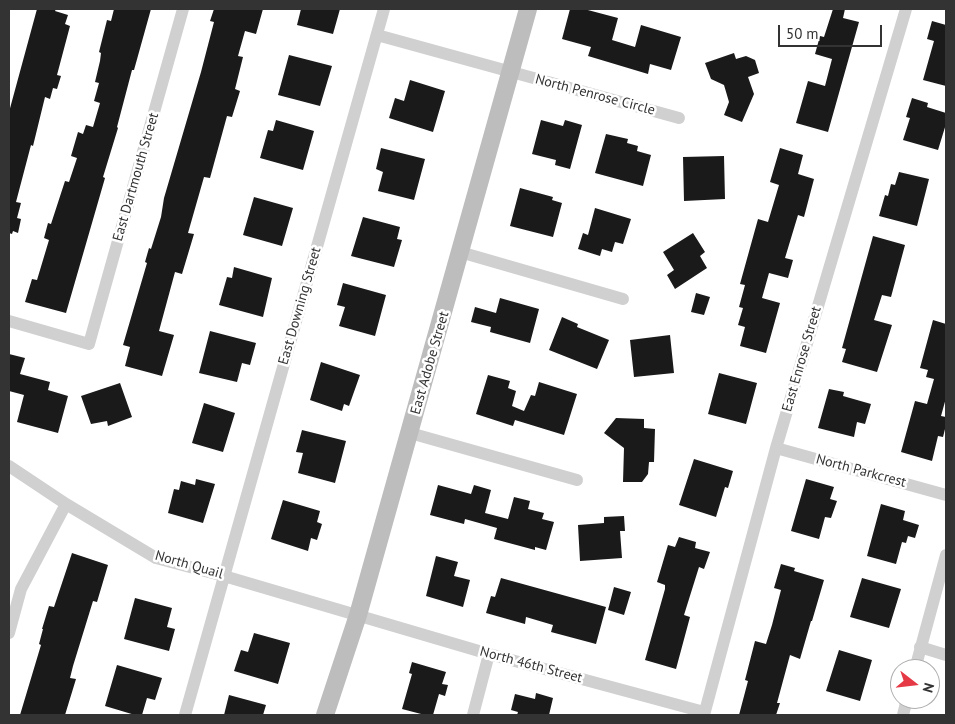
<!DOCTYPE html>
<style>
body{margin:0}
#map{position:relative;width:955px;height:724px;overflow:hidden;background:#fff;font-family:"PT Sans",sans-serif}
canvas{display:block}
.frame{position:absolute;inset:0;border:10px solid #333;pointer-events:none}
.north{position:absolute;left:890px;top:659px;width:50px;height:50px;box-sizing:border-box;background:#fff;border:1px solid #adadad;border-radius:50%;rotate:106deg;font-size:14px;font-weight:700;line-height:20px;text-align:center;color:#333}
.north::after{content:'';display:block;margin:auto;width:18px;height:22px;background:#e63946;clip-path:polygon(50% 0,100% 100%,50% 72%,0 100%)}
.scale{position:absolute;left:778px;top:25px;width:104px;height:22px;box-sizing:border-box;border:2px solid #333;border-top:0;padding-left:6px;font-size:15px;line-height:18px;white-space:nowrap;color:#333;-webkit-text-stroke:4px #fff;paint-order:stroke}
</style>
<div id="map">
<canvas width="955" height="724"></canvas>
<div class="frame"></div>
<div class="north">N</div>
<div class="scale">50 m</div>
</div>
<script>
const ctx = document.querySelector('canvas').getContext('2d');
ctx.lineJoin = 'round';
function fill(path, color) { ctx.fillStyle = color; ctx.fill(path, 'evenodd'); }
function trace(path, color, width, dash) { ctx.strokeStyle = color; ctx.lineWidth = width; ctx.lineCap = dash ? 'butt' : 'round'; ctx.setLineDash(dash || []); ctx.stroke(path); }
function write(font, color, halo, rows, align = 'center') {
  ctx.font = font + ' "PT Sans",sans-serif'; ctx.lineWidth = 5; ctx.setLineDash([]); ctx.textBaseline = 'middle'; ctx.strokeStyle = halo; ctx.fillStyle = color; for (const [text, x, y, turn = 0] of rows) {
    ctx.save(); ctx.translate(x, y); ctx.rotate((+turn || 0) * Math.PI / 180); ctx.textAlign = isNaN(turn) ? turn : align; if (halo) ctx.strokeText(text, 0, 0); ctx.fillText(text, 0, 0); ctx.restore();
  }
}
const building = new Path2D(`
 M37 9H56L55 11 68 15 65 24 70 26 57 75 61 76 57 89 53 88 50 99 45 97 33 146 31 145 16 202 21 203 17 218 21 219 18 233 13 231 12 234 9 233V112Z
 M114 9H151L134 70H132L117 127 118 128 103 177 105 178 66 313 25 302 32 279 37 280 49 240 44 238 48 223 51 224 65 181 69 182 77 158 71 156 78 132 83 134 86 125 93 127 100 103 94 101 99 83 95 82 100 61 101 53 99 52 107 20 111 21Z
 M214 9H263L256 34 245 31 238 56 243 57 235 89 240 91 232 117 227 116 210 178 204 177 188 233 194 234 182 274 175 272 159 331 174 335 162 376 125 366 130 347 123 345 147 263 145 262 149 248 151 249 161 217 164 198 201 72 214 22 210 21Z
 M301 9H340L333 34 297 25Z
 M570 9H584L618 18 612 40 635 47 641 25 681 37 671 70 650 64 648 74 588 56 591 47 562 39Z
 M833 9H845L843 18 859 22 828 132 796 123 808 81 825 86 832 59 815 54 820 36 824 37Z
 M932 21 946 25V86L923 80 934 41 927 39Z
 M734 53 736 59 746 56 755 60 759 73 748 77 754 94 742 122 724 115 729 102 724 85 711 79 705 63Z
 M289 55 332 66 320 106 278 95Z
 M410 80 445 91 433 132 389 118 395 98 404 101Z
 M912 98 928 103 927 107 946 113V124L938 150 903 140 910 118 906 117Z
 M276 120 314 131 303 170 260 158 268 130 273 131Z
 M541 120 563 126 565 120 582 125 570 169 555 165 556 160 532 154Z
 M606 134 628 139 627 143 638 146 637 151 651 155 643 186 595 173Z
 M381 148 425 159 414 200 378 191 383 172 376 169Z
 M780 148 803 155 798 174 814 179 804 217 798 215 785 258 793 260 788 278 769 273 762 298 780 303 766 353 740 346 745 327 738 325 743 308 739 307 745 285 740 284 758 219 768 222 779 185 770 182Z
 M724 156 725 199 684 201 683 157Z
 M899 172 929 179 917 226 879 216 885 195 888 196 891 184 895 185Z
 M520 188 553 197 552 200 562 203 553 237 510 226Z
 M254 197 293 208 282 246 243 235Z
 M595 208 631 219 623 244 615 242 612 252 602 249 600 256 578 249 583 233 588 235Z
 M363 217 400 227 397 239 402 240 394 267 351 256Z
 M693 233 705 252 700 256 707 268 675 289 667 275 674 270 663 252Z
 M873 236 905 245 891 297 882 295 874 320 892 325 877 372 842 362 846 349 842 348Z
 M234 267 272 278 263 317 219 305 227 277 232 278Z
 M343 283 386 295 375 336 339 326 345 307 337 305Z
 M696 293 710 297 704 315 691 312Z
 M500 298 539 309 530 343 490 332 491 327 471 322 475 307 496 313Z
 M562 317 578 324 577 327 609 340 597 369 549 350Z
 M933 320 946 324V398L941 416 946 417V425L943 437 938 436 932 461 901 452 915 401 927 404 934 379 926 377 928 370 920 368Z
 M210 331 256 343 250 365 242 363 237 382 199 373Z
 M670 335 674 373 634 377 630 340Z
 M9 354 25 358 20 374 50 382 48 390 68 396 58 433 17 422 24 395 9 391Z
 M321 362 360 375 349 406 344 404 342 411 310 400Z
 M719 373 757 383 746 424 708 414Z
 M488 375 510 381 508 388 516 391 512 406 524 411 531 395 535 396 539 382 577 394 564 435 515 420 513 426 476 414Z
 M120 383 132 417 108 426 107 421 91 424 81 396Z
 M829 389 844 392 843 396 871 404 865 424 857 422 854 437 818 428Z
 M204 403 235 413 223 452 192 443Z
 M616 418 644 419V428L655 429 654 462H649L648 474 642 482H623L624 448 604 433Z
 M302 430 346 441 335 483 298 473 303 453 296 452Z
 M694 459 733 471 728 488 725 487 716 517 679 505Z
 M196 479 215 484 203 523 168 513 174 489 179 490 181 481 195 485Z
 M806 479 834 487 830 499 837 501 831 518 825 517 819 539 791 531Z
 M438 485 471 494 474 485 491 490 485 513 508 519 514 497 530 501 528 509 544 513 542 519 554 522 546 550 535 547V550L494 539 497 528 465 519 464 524 430 515Z
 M283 500 320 511 317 522 322 524 317 540 311 538 308 551 271 539Z
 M881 504 905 511 903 520 919 525 915 538 908 536 906 543 902 542 896 564 867 556Z
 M624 516 625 531H620L622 558 580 561 578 525 604 523V517Z
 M679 537 696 542 695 548 710 552 704 569 699 567 684 615 690 617 676 669 645 660 665 589V585L657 582 668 545 675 547Z
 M72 553 108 565 97 602 93 601 73 666 70 678 76 679 65 715H20L41 645 39 644 43 629H42L49 606 54 607Z
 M436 556 458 562 454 576 470 580 463 607 426 596Z
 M781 564 795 568 794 571 824 580 812 621H811L800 659 790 655 777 703H780L776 715H739L748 681 745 680 755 641 766 644 772 625 781 590 774 588Z
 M501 578 606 607 596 644 551 632 553 625 526 617 525 624 486 613 491 596 495 597Z
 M862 578 901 589 889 628 850 617Z
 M614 587 631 592 624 615 608 610Z
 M135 598 172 608 167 627 175 629 169 651 124 639Z
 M254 633 290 643 278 684 234 671 241 650 248 652Z
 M839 650 872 660 860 701 826 691Z
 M412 662 446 672 442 684 448 685 445 696 439 694 433 715H425L402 709 412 674 409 673Z
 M117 665 162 678 155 700 147 698 142 715H135L105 706Z
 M536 693 553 698 549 715H517L518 712 511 710 515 694 535 699Z
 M229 695 266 705 263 715H224Z`);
const street = new Path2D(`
 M377 35 679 118
 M460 252 623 299
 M9 321 89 344 183 9
 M410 433 577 480
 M776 448 946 495
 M9 466 66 504 156 558 224 576 489 654 704 712
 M9 633 21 589 66 504
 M920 647 946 655
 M915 669 946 555
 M185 715 384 9
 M473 715 489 654
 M704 715 776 448 906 9
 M903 715 907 699`);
const secondary = new Path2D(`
 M325 715 358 615 528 9`);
const streetNames = [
 ["North Penrose Circle",595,95,15],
 ["East Dartmouth Street",136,177,-74],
 ["East Downing Street",300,306,-74],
 ["East Enrose Street",802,359,-74],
 ["East Adobe Street",430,363,-74],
 ["North Parkcrest",861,471,15],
 ["North Quail",189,565,16],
 ["North 46th Street",531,665,15]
];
fill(building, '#1a1a1a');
trace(street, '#d0d0d0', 12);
trace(secondary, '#bdbdbd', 18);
write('14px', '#333', '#fff', streetNames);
</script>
